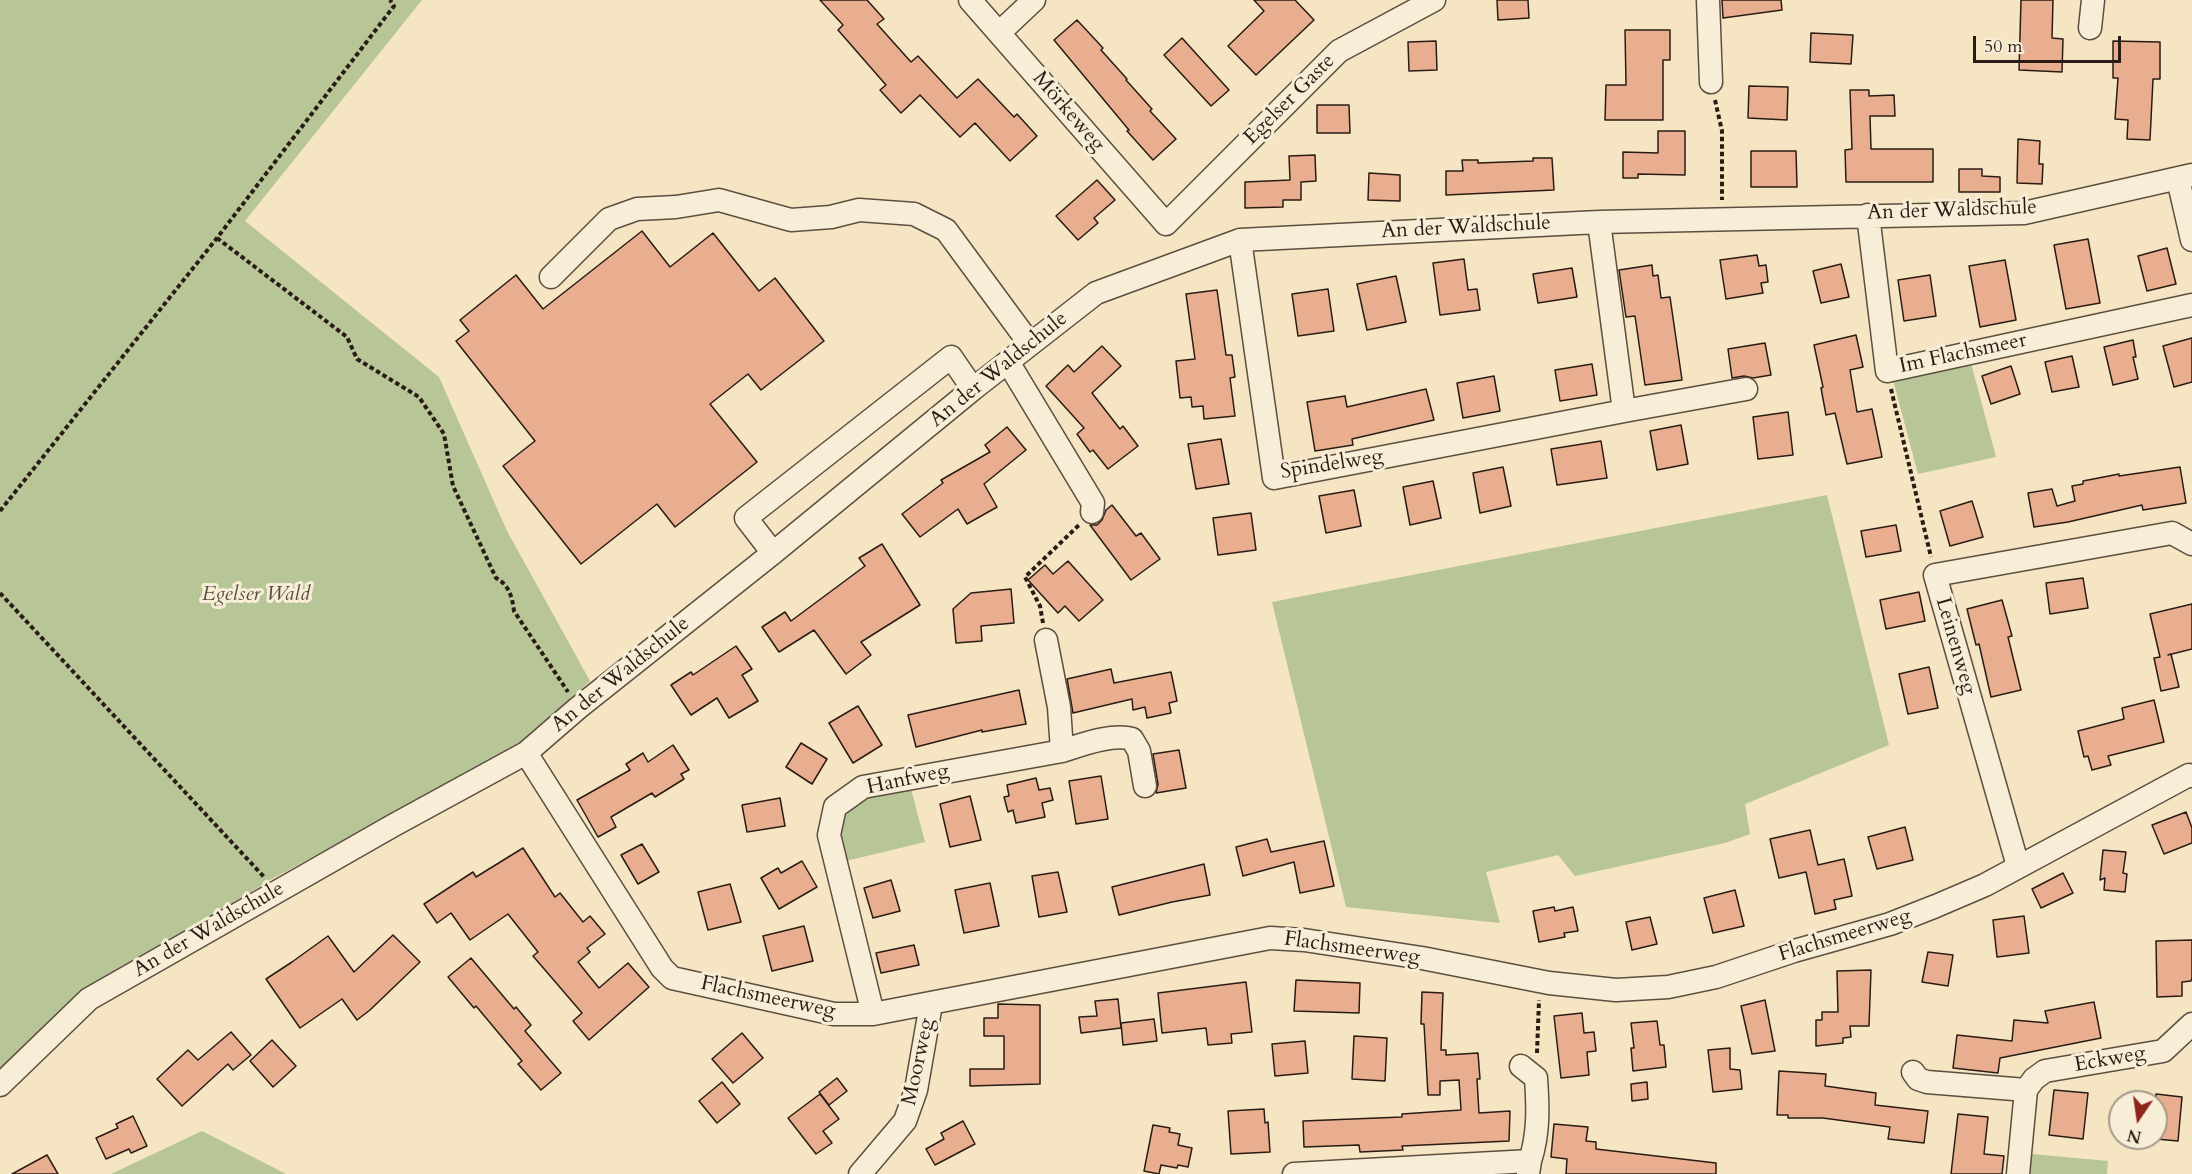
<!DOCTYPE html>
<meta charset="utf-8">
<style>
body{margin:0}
#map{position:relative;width:2192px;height:1174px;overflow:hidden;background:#f5e5c3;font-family:Cardo,serif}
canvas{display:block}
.north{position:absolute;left:2108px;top:1090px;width:60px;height:60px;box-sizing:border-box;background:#f8eed8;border:2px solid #a59a8a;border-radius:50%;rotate:193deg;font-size:16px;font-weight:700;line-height:24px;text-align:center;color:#291c15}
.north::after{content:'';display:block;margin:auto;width:21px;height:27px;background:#8f2418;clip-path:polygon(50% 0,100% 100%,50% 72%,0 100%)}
.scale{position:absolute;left:1973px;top:36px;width:148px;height:27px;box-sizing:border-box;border:3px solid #291c15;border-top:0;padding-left:8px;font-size:18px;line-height:21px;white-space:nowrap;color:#291c15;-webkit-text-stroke:4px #f8eed8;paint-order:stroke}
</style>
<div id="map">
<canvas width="2192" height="1174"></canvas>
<div class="north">N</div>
<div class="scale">50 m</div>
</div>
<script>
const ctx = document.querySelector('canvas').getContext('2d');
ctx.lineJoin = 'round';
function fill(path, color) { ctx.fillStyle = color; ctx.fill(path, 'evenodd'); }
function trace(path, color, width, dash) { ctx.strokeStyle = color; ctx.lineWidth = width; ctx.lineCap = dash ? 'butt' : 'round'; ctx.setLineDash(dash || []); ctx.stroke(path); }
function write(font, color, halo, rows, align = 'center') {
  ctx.font = font + ' Cardo,serif'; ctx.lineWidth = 6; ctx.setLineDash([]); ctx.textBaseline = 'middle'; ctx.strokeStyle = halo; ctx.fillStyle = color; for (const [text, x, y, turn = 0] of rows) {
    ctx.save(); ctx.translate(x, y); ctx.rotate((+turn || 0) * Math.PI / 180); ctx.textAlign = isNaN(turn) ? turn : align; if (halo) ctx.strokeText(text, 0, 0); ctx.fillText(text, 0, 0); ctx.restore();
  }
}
const green = new Path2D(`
 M0 0H422L245 221 439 377 507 531 590 681 520 745 270 880 83 996 0 1078Z
 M1971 363 1996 457 1918 474 1893 380Z
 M1827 495 1889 745 1745 804 1750 834 1725 843 1575 876 1558 855 1486 872 1500 923 1346 907 1272 602Z
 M911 789 925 842 846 861 841 836 844 818 857 801Z
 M202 1131 286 1174H111Z
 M2032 1154 2108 1161 2107 1174H2030Z`);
const building = new Path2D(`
 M820 0H867L884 19 877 24 911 62 918 56 957 98 978 79 1014 117 1017 114 1037 136 1010 161 975 123 960 137 920 95 901 113 880 90 886 85 838 30 843 25Z
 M1254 0H1295L1314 20 1256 75 1228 46 1264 11Z
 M1497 0H1528L1529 18 1498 20Z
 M1722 0H1781L1782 10 1723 18Z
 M2021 0H2053L2052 38 2063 39 2062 72 2019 70Z
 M1077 20 1103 48 1101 50 1127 79 1126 80 1152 109 1150 111 1176 139 1153 160 1127 131 1129 130 1054 40Z
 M1625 30H1670V60H1663V120H1605L1606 85H1626Z
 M1811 33 1853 35 1851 64 1810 62Z
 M1182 38 1229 90 1211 106 1164 55Z
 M1436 41 1437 70 1409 71 1408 42Z
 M2113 41 2160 42V79H2153L2150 140 2127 139 2128 120 2115 119 2118 78H2113Z
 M1749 86 1788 87 1787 120 1748 118Z
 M1850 90H1869V96L1894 95 1895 116H1870L1871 149H1933V182H1846L1845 150 1852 149Z
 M1317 105H1349L1350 133H1317Z
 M1658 131H1685V175L1638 174V178H1623V152L1658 153Z
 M2018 139 2040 141 2039 164H2043L2042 184 2017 183Z
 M1751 151H1796L1797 187H1751Z
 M1315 155 1316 181 1301 182V200H1283V207L1245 208V182L1290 180 1289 156Z
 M1533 158H1552L1554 190 1446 195V171H1463L1462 160H1478V163L1533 161Z
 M1959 169H1982V176L2000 177V192H1959Z
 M1369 173 1400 175V201L1368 200Z
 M1097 180 1115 200 1094 218 1098 223 1078 240 1056 216Z
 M642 231 670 267 713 233 759 291 775 278 824 341 761 390 748 374 710 404 757 462 675 527 657 504 581 564 503 466 535 441 456 341 469 331 460 320 516 275 543 309Z
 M2088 239 2100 303 2066 309 2054 245Z
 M2167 248 2176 284 2147 291 2138 256Z
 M1757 255 1759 266 1766 265 1768 282 1761 283 1763 293 1726 299 1720 260Z
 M1464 259 1468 290 1477 289 1480 310 1440 315 1433 263Z
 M2005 260 2016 320 1980 327 1969 266Z
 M1841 264 1849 297 1821 303 1813 271Z
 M1652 265 1653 276 1658 275 1661 298 1670 297 1682 380 1645 385 1635 316 1626 317 1619 270Z
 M1572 268 1577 297 1538 303 1533 274Z
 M1930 275 1936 316 1904 321 1898 280Z
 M1396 276 1406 322 1367 330 1357 284Z
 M1328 289 1334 331 1298 336 1292 294Z
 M1217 290 1226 355H1232L1235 377 1230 378 1235 416 1204 419 1203 406 1192 407 1191 397 1180 398 1176 361 1195 359 1186 294Z
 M1856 335 1863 367 1850 370 1857 412 1872 409 1882 457 1847 464 1835 413 1826 415 1821 388 1823 387 1814 345Z
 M2192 338V382L2174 387 2163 346Z
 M2133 340 2136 357H2133L2138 379 2113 385 2104 347Z
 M1765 343 1771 375 1753 378 1744 376 1732 378 1728 349Z
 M1102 346 1121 366 1092 393 1120 429 1123 426 1138 446 1108 469 1093 450 1090 452 1077 434 1084 428 1046 386 1068 365 1074 372Z
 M2072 356 2079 387 2052 392 2045 362Z
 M1592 364 1597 395 1560 401 1555 370Z
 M2011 366 2020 394 1991 404 1982 376Z
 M1494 376 1500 411 1463 418 1457 383Z
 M1426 389 1434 420 1352 439 1353 445 1315 451 1307 402 1345 396 1347 407Z
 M1788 412 1793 455 1758 459 1753 417Z
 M1681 425 1688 464 1657 470 1650 431Z
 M1007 427 1026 450 984 484 997 507 967 524 958 509 920 537 902 514 943 483 941 480 990 452 985 445Z
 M1221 439 1229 484 1196 489 1188 444Z
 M1601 441 1607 478 1557 485 1551 449Z
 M1503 467 1511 506 1480 513 1473 473Z
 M2180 467 2186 503 2143 510 2142 505 2068 522 2034 527 2028 493 2052 489 2057 506 2075 501 2072 486 2083 484V481L2119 474V476Z
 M1433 481 1441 518 1410 525 1403 487Z
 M1354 490 1361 526 1326 533 1319 496Z
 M1972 501 1983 537 1950 546 1940 511Z
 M1112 505 1136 536 1141 533 1160 559 1131 580 1090 525H1097L1102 520 1106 510Z
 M1251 513 1256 550 1218 555 1213 518Z
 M1896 525 1901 551 1866 557 1861 531Z
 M882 544 920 605 861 642 871 655 846 674 814 630 779 652 762 627 785 612 791 621 865 566 859 558Z
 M1068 561 1103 600 1079 621 1065 606 1058 613 1028 580 1045 565 1053 574Z
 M2083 578 2088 608 2050 614 2046 583Z
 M1011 589 1014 623 981 626 982 641 956 643 953 609 971 593Z
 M1919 592 1925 621 1886 629 1880 600Z
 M2002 600 2012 636 2008 637 2021 690 1991 697 1979 644 1976 645 1967 609Z
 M2192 604V649L2168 655 2171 654 2179 687 2161 691 2154 658 2160 657 2150 614Z
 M736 646 752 669 742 675 758 701 729 718 717 698 691 715 671 685 691 672 693 675Z
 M1929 667 1938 708 1908 714 1899 674Z
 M1111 669 1114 683 1171 672 1177 701 1169 703 1171 713 1147 718 1145 707 1133 710 1132 699 1073 713 1067 679Z
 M1019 690 1026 724 982 732V730L916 747 908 715Z
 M2154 700 2164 742 2108 756 2111 765 2092 770 2088 756 2084 757 2078 731 2124 719 2122 708Z
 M858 706 882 745 853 763 829 723Z
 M801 743 827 759 812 784 786 767Z
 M673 745 689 770 681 774 684 779 655 797 652 793 611 817 616 827 598 837 577 800 630 770 626 764 643 753 648 762Z
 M1179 750 1186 788 1156 793 1158 784 1153 754Z
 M1101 776 1108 819 1076 824 1069 781Z
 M1036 778 1039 790 1050 788 1053 800 1042 803 1045 817 1016 823 1013 810 1008 812 1004 797 1009 796 1007 785Z
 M970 796 981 840 950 847 940 804Z
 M780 798 785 826 747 832 742 805Z
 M2186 812 2192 828V843L2164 854 2152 825Z
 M1905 827 1913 860 1877 869 1868 837Z
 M1810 830 1818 865 1844 859 1852 896 1834 900 1836 909 1815 914 1806 872 1779 878 1770 839Z
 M1267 839 1271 852 1324 841 1334 886 1300 893 1294 862 1243 876 1236 847Z
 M642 844 659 872 638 884 621 855Z
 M523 848 555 897 560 893 583 922 590 916 605 934 587 948 590 952 578 962 599 988 628 963 649 987 589 1040 573 1021 582 1013 533 956 538 952 508 914 470 940 451 913 437 923 424 904 473 872 476 877Z
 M2103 850 2126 852 2123 873 2127 874 2125 892 2104 890 2105 878 2100 880Z
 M802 861 817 887 779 909 761 878 778 868 781 873Z
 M1204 864 1210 895 1172 902 1119 915 1112 887Z
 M1058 872 1067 912 1039 917 1032 876Z
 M2063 873 2073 893 2041 908 2032 889Z
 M891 880 900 911 873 918 864 888Z
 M990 883 999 926 964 933 955 890Z
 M730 884 741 922 708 930 698 892Z
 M1735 890 1744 926 1713 933 1704 898Z
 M1554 907 1555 911 1573 907 1578 931 1564 933 1565 937 1539 942 1533 911Z
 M2024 916 2029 953 1997 957 1993 920Z
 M1650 917 1657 944 1632 950 1626 922Z
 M804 926 813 961 772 971 763 936Z
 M393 935 420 962 370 1010 357 1020 342 999 300 1028 266 979 292 962 328 936 354 972Z
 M2192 940V978L2191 981 2182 982V996L2157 997 2156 941Z
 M914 945 919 965 881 973 876 953Z
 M1928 952 1953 955 1948 986 1922 982Z
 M471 958 514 1009 516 1007 531 1025 525 1031 561 1073 541 1090 518 1064 522 1061 476 1006 474 1008 448 977Z
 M1871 970 1869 1026H1850L1851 1037 1843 1038V1043L1816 1046V1020H1822V1012H1838L1837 971Z
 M1296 980 1360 983 1359 1013 1294 1011Z
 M1246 982 1252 1032 1231 1034 1232 1043 1208 1045 1206 1028 1162 1033 1158 993Z
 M1422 992 1443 993 1441 1050H1446V1055L1478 1053 1480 1079H1477L1479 1113 1510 1111 1509 1141 1402 1146 1403 1150 1360 1152 1359 1145 1304 1147 1303 1121 1402 1117V1114L1461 1110 1459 1080 1440 1081V1095H1428L1424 1024H1421Z
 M1118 999 1121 1028 1081 1033 1079 1017 1097 1016 1095 1001Z
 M1765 1000 1775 1051 1752 1054 1741 1006Z
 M2094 1002 2101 1038 2000 1058 1998 1073 1953 1068 1957 1035 2012 1041 2014 1020 2048 1023 2045 1011Z
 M998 1004 1040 1005V1084L970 1086V1069H1004V1036H984V1018H998Z
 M1582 1013 1584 1033 1594 1032 1596 1051 1587 1052 1589 1075 1561 1078 1554 1016Z
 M1154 1019 1157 1041 1123 1045 1121 1023Z
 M1657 1021 1660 1045H1664L1666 1067 1633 1071 1631 1048H1634L1631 1023Z
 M231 1032 251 1055 233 1070 228 1064 182 1106 157 1079 188 1050 198 1060Z
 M742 1033 763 1058 733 1083 712 1059Z
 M1354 1036 1387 1038 1385 1081 1352 1079Z
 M272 1040 296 1066 273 1087 250 1061Z
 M1305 1041 1308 1073 1275 1076 1272 1044Z
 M1730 1048V1069L1740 1070 1742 1089 1713 1092 1708 1050Z
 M1779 1071 1826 1074 1825 1086 1876 1093 1875 1105 1928 1111 1924 1143 1888 1139 1890 1127 1823 1118H1788V1115H1777Z
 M837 1078 847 1091 829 1105 819 1092Z
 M722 1082 740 1104 717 1123 699 1101Z
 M1647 1082 1648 1099 1632 1101 1631 1084Z
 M2054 1090 2088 1093 2083 1139 2049 1135Z
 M820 1094 839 1119 823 1131 832 1143 816 1154 788 1118Z
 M2156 1094 2182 1097 2178 1141 2156 1139Z
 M1264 1109 1265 1123 1268 1122 1270 1152 1231 1154 1228 1111Z
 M1958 1114 1988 1117 1984 1154 2004 1156 2002 1174H1951Z
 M133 1116 147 1146 131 1153 129 1149 106 1159 96 1138 118 1128 116 1124Z
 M963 1121 975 1144 935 1165 926 1149 944 1139 941 1133Z
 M1554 1124 1588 1127 1586 1141 1596 1142V1149L1716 1163V1174H1566L1567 1159 1551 1157Z
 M1153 1125 1170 1128 1169 1132 1180 1134 1178 1145 1192 1148 1188 1167 1178 1165 1177 1168 1161 1165 1159 1174 1144 1171Z
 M47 1155 58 1174H12Z`);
const path = new Path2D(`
 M1715 100 1722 131V200
 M217 238 347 337 357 359 419 397 444 434 453 486 496 578C509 585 512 596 514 611L568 692
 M1891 389 1931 557
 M0 511 217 238 394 6 390 0
 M0 593 264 877
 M1043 623 1040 606 1025 577 1079 525
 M1537 1053 1539 1000`);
const minor = new Path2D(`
 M970 0 1166 224 1339 51 1434 0
 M1708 0 1711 82
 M2090 28 2093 0
 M999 33 1034 0
 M2178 179 2192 240
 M1868 215 1887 371 2192 305
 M1240 240 1274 478 1624 411 1599 222
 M551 277 609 219 637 209 676 207 719 200 791 220 831 217 859 210 914 214 946 230 1030 344
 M1008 362 1093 503 1092 512
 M1624 411 1746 389
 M773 553 746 518 951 357 973 389
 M1046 640 1059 707 1062 751
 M526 753 662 968 672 978 834 1014H873L1270 938 1304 940 1422 958 1549 983 1616 990 1668 987 1716 977 1794 951 1890 924 1936 906 1985 885 2189 775 2192 776
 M2018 866 1935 575 2172 533 2192 544
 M873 1014 829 835 835 807 863 787 1062 751C1081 745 1113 733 1132 739L1139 751 1145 786
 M1521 1066 1536 1078C1538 1107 1539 1133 1530 1161
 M1913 1072 1918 1079 1927 1082 2026 1090
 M0 1085 89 999 394 825 526 753 578 708 773 553 973 389 1096 293 1240 240 1599 222 2024 213 2192 175
 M860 1174 905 1121 916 1090 931 1004
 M1294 1174 1530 1161 1528 1174
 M2018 1174 2026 1090 2034 1079 2045 1071 2163 1051 2192 1024`);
const streetNames = [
 ["Egelser Gaste",1290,100,-45],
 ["Mörkeweg",1068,112,49],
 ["An der Waldschule",1952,211,-2],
 ["An der Waldschule",1466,228,-3],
 ["Im Flachsmeer",1963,354,-12],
 ["An der Waldschule",999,370,-39],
 ["Spindelweg",1332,465,-9],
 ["Leinenweg",1955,646,74],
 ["An der Waldschule",621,675,-39],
 ["Hanfweg",908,780,-12],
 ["An der Waldschule",209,930,-30],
 ["Flachsmeerweg",1845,936,-17],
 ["Flachsmeerweg",1352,949,8],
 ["Flachsmeerweg",768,998,12],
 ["Eckweg",2110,1060,-10],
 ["Moorweg",919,1062,-78]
];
const parkNames = [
 ["Egelser Wald",256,595]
];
fill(green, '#b7c597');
fill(building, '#e9ae8f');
trace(building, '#291c15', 1.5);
trace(minor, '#5c4e40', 25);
trace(path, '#291c15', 4, [4.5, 3]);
trace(minor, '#f8eed8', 22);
write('21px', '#291c15', '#f8eed8', streetNames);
write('italic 21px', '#544f3c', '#f8eed8', parkNames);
</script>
